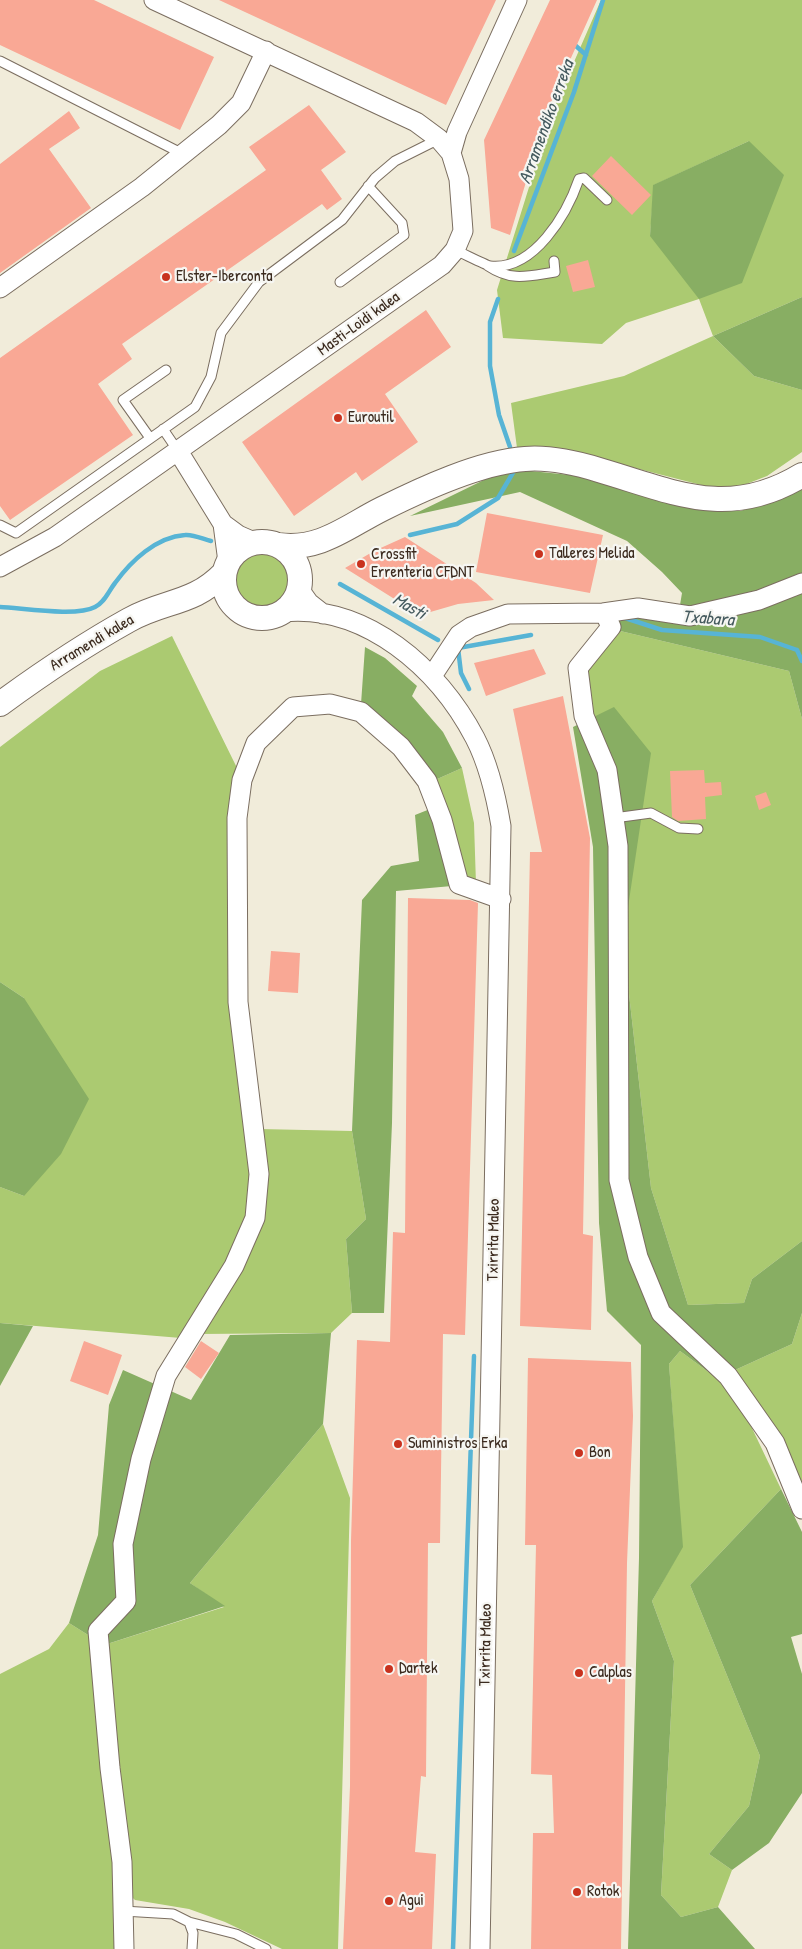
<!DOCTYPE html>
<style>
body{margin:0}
canvas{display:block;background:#f1ecda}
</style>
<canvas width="802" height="1949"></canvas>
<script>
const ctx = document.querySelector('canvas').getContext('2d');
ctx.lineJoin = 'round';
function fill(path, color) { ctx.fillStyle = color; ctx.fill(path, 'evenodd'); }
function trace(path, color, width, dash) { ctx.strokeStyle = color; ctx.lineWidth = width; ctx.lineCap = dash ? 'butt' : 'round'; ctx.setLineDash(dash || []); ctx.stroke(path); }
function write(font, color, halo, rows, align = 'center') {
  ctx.font = font + ' "Patrick Hand",sans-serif'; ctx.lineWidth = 4.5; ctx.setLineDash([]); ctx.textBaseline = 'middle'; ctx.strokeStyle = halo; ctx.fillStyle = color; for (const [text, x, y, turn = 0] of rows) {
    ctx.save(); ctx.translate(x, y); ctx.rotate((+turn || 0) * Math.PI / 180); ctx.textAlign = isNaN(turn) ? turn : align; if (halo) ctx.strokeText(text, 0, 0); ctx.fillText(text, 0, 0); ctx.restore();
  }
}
const green = new Path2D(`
 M601 0H802V297L713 336 754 376 802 390V452L767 476 736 488 709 487 561 449 517 448 511 403 624 376 713 336 699 299 626 323 602 344 503 338 497 290 553 110ZM749 141 650 236 654 185Z
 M233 580a29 29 0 1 1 58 0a29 29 0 1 1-58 0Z
 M616 630 789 671 802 719V1241L752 1279 744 1303 688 1305 651 1188 623 941 585 671Z
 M172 636 240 774 252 1175 250 1217 230 1264 181 1338 0 1323V1187L24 1196V998L0 982V747L100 671Z
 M462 768 474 823 476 884 462 875 435 780Z
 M259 1129 352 1131 366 1219 346 1239 352 1313 331 1333 197 1334 238 1267Z
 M802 1313V1490L776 1433 735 1370 792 1344Z
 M680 1351 722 1382 750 1424 781 1489 690 1585 760 1756 749 1806 709 1854 732 1870 718 1907 681 1917 661 1895 674 1661 652 1601 682 1547 669 1364Z
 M323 1424 350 1498 338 1949H282L225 1922 189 1909 135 1900 115 1881 117 1949H0V1674L49 1649 69 1623 104 1645 224 1607 190 1583Z`);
const forest = new Path2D(`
 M749 141 784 175 742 283 699 299 650 236 653 185Z
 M802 297V390L754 376 713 336Z
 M521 470 590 477 698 510 740 511 786 497 802 485V719L789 671 616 630V618L678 617 682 593 662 572 627 541 520 492 410 516 490 477Z
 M365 647 385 658 417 686 412 696 443 732 462 768 435 780 361 704Z
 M614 707 651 753 623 941 651 1188 688 1305 744 1303 752 1279 802 1241V1313L792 1344 735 1370 722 1382 680 1351 669 1364 683 1547 652 1601 674 1661 661 1895 681 1917 718 1907 755 1949H628L639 1558 641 1345 607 1311 599 1223 593 847 573 727Z
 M430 809 452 886 396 891 392 1123 384 1313H352L346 1239 366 1219 352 1131 362 900 391 866 419 861 415 815Z
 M0 982 24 998 89 1099 61 1154 24 1196 0 1187Z
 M0 1323 33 1326 0 1386Z
 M331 1333 323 1424 190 1583 225 1606 104 1645 69 1623 98 1535 109 1405 123 1370 191 1400 230 1335Z
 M781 1489 802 1532V1634L791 1637 802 1674V1793L769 1843 732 1870 709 1854 749 1806 760 1756 690 1585Z`);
const stream = new Path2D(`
 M576 46 586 55
 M514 251 574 92 603 0
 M498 299 490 322V366L499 415 510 447
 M410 535 457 524 498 498 514 471
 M340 584 438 640
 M0 607C23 608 76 617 95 607 105 602 108 592 115 583 131 561 156 537 185 535 193 534 203 539 211 541
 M622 617 662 630 760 637 797 650
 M797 650 802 661
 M469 689 461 673 458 648 531 635
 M453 1949 474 1356`);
const building = new Path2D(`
 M0 0H94L214 57 180 130 0 45Z
 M219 0H496L446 105Z
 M550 0H597L548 109 510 235 491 228 484 140Z
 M309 105 346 152 321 170 342 199 327 210 322 204 122 344 132 359 98 384 133 435 10 520 0 506V358L266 170 249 147Z
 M69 111 80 128 49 149 91 208 0 273V164Z
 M611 156 651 195 632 215 592 176Z
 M588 260 595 287 573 292 566 266Z
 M426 310 451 347 385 394 418 442 362 481 356 472 294 516 242 442Z
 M487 513 603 535 590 593 476 572Z
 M405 537 476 583 494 600 458 604 420 615 345 568 374 551Z
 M534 649 546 674 486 696 474 663Z
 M563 696 590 838 583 1234 593 1236 591 1330 520 1326 530 852H542L513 709Z
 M704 770 705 783 721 782 722 795 705 797 706 819 678 821 672 817 670 771Z
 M766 792 771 805 759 810 755 796Z
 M408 898 470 900 478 903 465 1335 443 1334 440 1543H428L426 1777 421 1776 415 1852 436 1854 432 1949H343L350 1786 351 1541 357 1340 390 1342 393 1232 405 1233Z
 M271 951 300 953 298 993 268 991Z
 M84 1341 122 1355 108 1395 70 1381Z
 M201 1341 219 1353 201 1379 185 1367Z
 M528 1358 631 1362 633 1416 627 1563 621 1949H531L533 1833H554L552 1775 531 1774 536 1545H525Z`);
const service = new Path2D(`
 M0 61 183 154
 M455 250C462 253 486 265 490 266 534 271 567 214 579 179L584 178 607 200
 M488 266C512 282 528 276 555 272L554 261
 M340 282 404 235 402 223 368 186
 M163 429 178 451
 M150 438 123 400 166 370
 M0 525 16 533 195 407 211 377 221 333 259 282 342 220 375 178 395 161 439 139
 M614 818 651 813 679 828 698 829
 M123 1911 173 1914 189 1922 236 1934 266 1949
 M189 1922 193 1933 192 1949`);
const minor = new Path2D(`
 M154 0 416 122 439 139 451 153
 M0 288 142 187 219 125 241 103 266 51
 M178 451 223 524 228 562
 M223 524 238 535 254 542
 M0 567 55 537 442 265 455 250 463 231 459 179 451 153 457 132 517 0
 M299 589 309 603 323 614
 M282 612C366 603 439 669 475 738 489 765 496 796 501 826L480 1949
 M603 613 607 618 611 627 578 668 584 716 607 770 618 846 619 1180 638 1257 661 1313 728 1376 775 1443 802 1509
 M432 676 459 635 471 627 508 614 603 613 638 608 690 616 759 600 802 583
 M124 1949 122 1862 110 1768 98 1631 126 1601 123 1544 141 1459 166 1376 234 1266 255 1218 259 1174 238 1002 237 818 242 780 256 743 293 707 330 704 361 712 401 747 427 781 442 820 459 884 501 899`);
const tertiary = new Path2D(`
 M224 580a38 38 0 1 1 76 0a38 38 0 1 1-76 0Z
 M278 545C320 551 346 527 382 509 422 489 480 462 525 459 549 457 576 463 599 470 674 492 728 520 802 475
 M0 704C41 674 84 645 129 620 164 600 193 605 224 573`);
const markers = [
 [166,277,5,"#c8321e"],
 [338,418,5,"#c8321e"],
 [539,554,5,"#c8321e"],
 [361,564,5,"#c8321e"],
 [398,1444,5,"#c8321e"],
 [579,1453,5,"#c8321e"],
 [389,1669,5,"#c8321e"],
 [579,1673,5,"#c8321e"],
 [577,1892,5,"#c8321e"],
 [389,1901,5,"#c8321e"]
];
const poiNames = [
 ["Elster-Iberconta",176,277],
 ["Euroutil",348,418],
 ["Talleres Melida",549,554],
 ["Crossfit",371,555],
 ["Errenteria CFDNT",371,573],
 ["Suministros Erka",408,1444],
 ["Bon",589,1453],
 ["Dartek",399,1669],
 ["Calplas",589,1673],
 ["Rotok",587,1892],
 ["Agui",399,1901]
];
const streetNames = [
 ["Masti-Loidi kalea",359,324,-36],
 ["Arramendi kalea",92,643,-31],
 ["Txirrita Maleo",494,1240,-89],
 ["Txirrita Maleo",486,1645,-89]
];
const waterNames = [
 ["Arramendiko erreka",547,122,-70],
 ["Masti",409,607,30],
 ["Txabara",708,619,4]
];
fill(green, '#abca71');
fill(forest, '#88ae63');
trace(stream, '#57b4d5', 4.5);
fill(building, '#f9a895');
trace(service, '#7b6e60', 11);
trace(minor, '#7b6e60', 21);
trace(tertiary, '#7b6e60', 26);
trace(service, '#fff', 9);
trace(minor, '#fff', 19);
trace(tertiary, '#fff', 24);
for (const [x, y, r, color] of markers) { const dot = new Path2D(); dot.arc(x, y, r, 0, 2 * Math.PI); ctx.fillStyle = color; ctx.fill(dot); trace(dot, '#f6f6f2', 2); }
write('16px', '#3b2a1e', '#f6f6f2', poiNames, 'left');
write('16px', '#3b2a1e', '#f6f6f2', streetNames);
write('italic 18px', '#455a5e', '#f6f6f2', waterNames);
</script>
